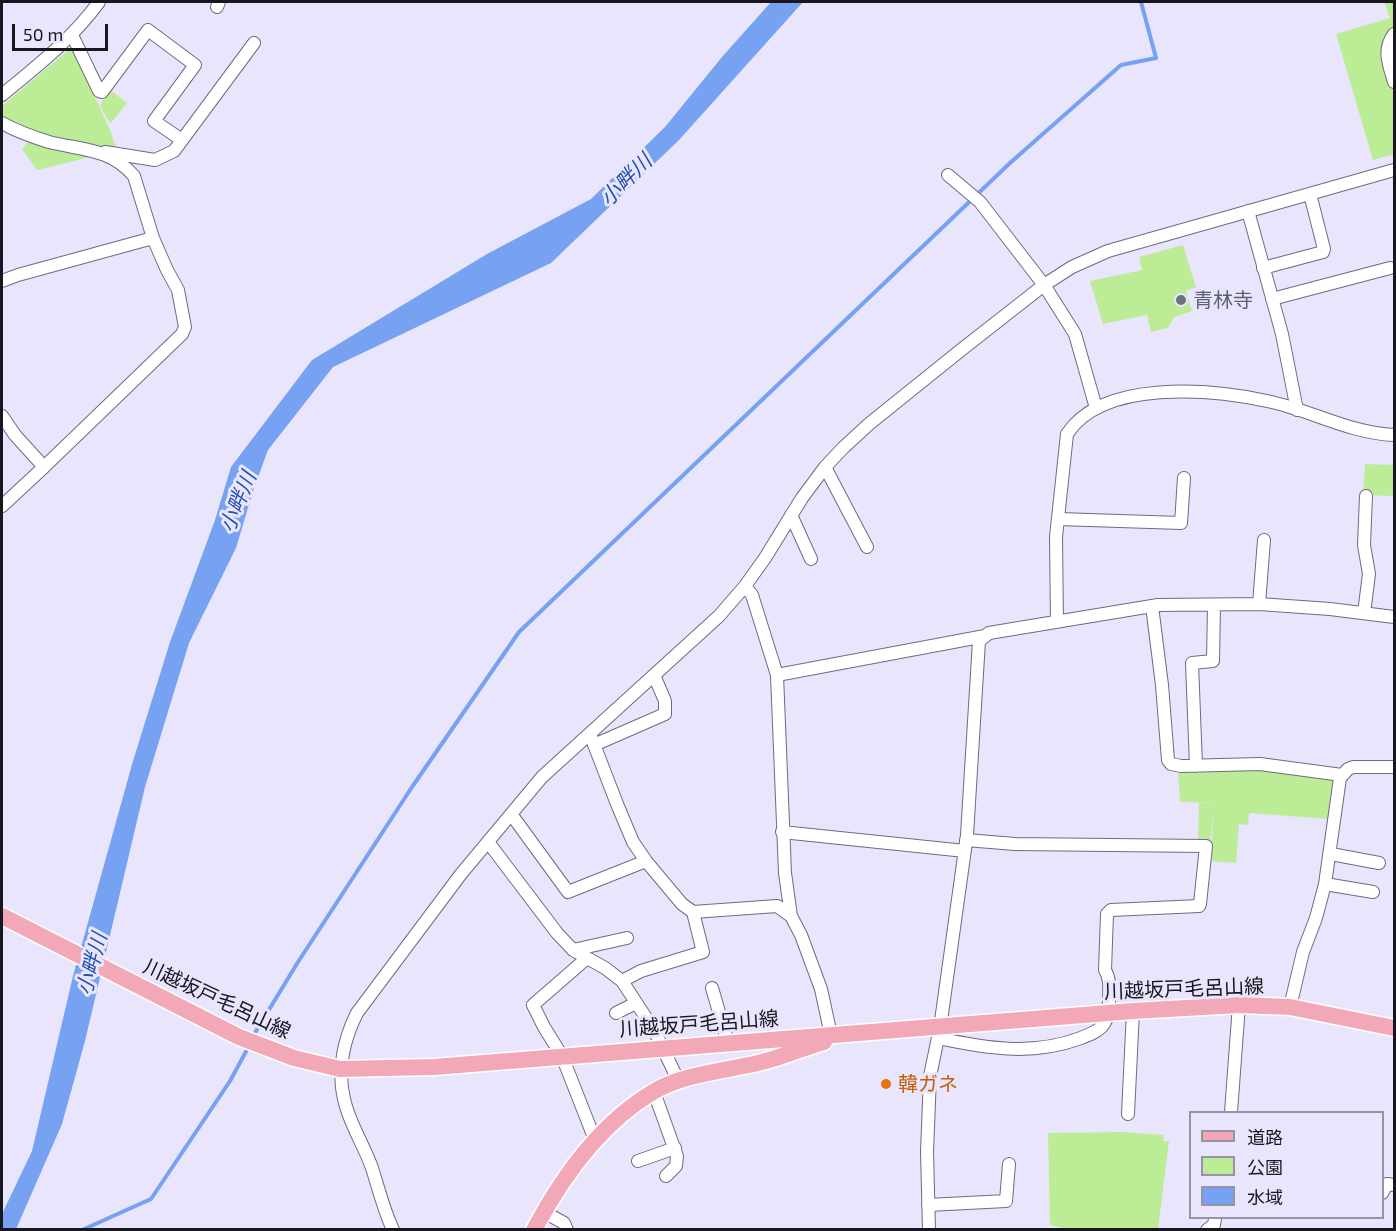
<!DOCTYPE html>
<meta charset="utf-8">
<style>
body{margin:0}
#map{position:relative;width:1396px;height:1231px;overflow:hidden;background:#e9e5fd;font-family:"Exo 2","Noto Sans JP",sans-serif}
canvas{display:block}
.frame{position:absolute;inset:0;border:3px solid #18171f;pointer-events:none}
.legend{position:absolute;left:1189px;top:1111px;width:195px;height:108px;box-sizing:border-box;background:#e9e5fd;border:2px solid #9593a4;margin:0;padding:8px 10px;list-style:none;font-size:18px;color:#18171f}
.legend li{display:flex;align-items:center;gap:12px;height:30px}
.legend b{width:30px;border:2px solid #9593a4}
.scale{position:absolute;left:12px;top:24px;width:96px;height:27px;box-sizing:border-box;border:3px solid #18171f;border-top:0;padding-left:8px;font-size:18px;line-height:21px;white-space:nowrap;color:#18171f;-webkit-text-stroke:4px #e9e5fd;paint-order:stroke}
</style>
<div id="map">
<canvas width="1396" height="1231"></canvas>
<div class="frame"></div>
<ul class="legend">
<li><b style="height:8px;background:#f2a8b7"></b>道路</li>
<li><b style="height:16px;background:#bdec97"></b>公園</li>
<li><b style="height:16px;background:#77a2f1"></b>水域</li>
</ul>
<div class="scale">50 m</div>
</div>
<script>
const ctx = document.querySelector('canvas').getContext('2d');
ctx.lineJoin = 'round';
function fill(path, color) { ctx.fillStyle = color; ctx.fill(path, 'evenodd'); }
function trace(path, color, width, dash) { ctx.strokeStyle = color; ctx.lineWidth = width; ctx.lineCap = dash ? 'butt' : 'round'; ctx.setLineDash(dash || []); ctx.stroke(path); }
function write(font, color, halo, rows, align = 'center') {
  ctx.font = font + ' "Exo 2","Noto Sans JP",sans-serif'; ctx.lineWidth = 6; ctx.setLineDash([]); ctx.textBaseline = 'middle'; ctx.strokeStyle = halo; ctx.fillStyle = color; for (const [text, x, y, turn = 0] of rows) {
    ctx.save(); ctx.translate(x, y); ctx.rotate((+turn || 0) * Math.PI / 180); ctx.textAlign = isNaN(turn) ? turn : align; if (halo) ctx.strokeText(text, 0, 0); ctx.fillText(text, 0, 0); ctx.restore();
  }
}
const green = new Path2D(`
 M1384 2H1394V154L1373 160 1336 34 1390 18Z
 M72 47 109 128 117 149 37 133 2 116V106Z
 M110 90 127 103 111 123 107 119 100 105Z
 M29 141 94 156 37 170 22 149Z
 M1183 245 1196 287 1186 291 1192 311 1174 317 1168 328 1151 332 1147 315 1103 324 1090 281 1142 270 1139 257Z
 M1365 464 1394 465V496L1363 495Z
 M1261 769 1334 778 1328 819 1249 813 1248 825 1239 824 1236 863 1210 861 1214 813 1210 842H1198L1199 803H1215L1180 802 1178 771Z
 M1122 1132 1164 1135 1163 1141H1169L1158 1229 1072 1230 1050 1225 1048 1133Z`);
const water = new Path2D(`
 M771 2H803L679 140 551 263 333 367 268 450 253 491 236 548 189 643 145 787 85 1041 62 1124 17 1227 16 1229H2V1214L32 1151 73 976 133 761 170 642 215 520 231 467 312 360 487 254 591 199 665 127 722 57Z`);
const stream = new Path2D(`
 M253 1036 298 962 412 787 519 632 1010 163 1121 65 1156 58 1141 2
 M82 1230 151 1199 230 1081 249 1046`);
const minor = new Path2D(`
 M217 7 219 2
 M1394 34C1382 50 1389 64 1394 82
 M72 35 99 91 102 92 148 30 195 65 154 121 182 140
 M2 95C37 66 72 39 99 2
 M2 123C16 131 33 137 49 142 81 150 110 148 134 176L153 238 167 270 178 290 185 327 182 334 44 467
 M105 152 155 160 174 151 254 43
 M948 175 980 202 1044 285 1075 334 1096 408
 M1248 211 1282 334 1297 410
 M1263 268 1323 252 1324 249 1310 194
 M2 281 18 275 153 238
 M1272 299 1390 268
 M2 416 15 435 44 467 2 506
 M825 467 867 547
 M791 515 811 559
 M1058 519 1181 523 1184 478
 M745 586 752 595 777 675 985 636
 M1259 604 1264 540
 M1152 606 1162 685 1168 760 1171 764 1181 766 1260 764 1342 775
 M1364 613 1369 574 1364 545 1366 496
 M1057 622 1056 537 1067 434C1103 379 1211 389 1267 401 1311 410 1349 433 1394 435
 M777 675 785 873 791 916
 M590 734 617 804 633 842 646 861 682 904 693 912 777 906 791 916 801 935 821 989 831 1035
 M594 745 665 714V701L654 675
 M1196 766 1192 663 1213 661 1214 605
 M511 814 568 892 646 861
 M782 832 965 851
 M488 842 557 933 573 950 605 968 622 981 654 1030 679 1082
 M1331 854 1379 863
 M1325 884 1373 892
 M573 950 627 938
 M587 958 533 1005 544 1027 562 1056 595 1140
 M622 981 641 971 703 952 693 912
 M712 988 728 1043
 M1290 1007 1303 952 1316 918 1325 884 1340 778 1348 769 1353 767H1394
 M616 1013 636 1003
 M938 1038C985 1048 1031 1056 1078 1039 1100 1031 1109 1027 1109 1001 1109 990 1111 980 1105 970L1107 914 1111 910 1199 906 1200 904 1206 846 1015 844 966 840
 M654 1092 677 1156 676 1166 666 1176
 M1231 1112 1239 1005
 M1128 1114 1133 1011
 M638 1161 675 1148
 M1382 1193 1387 1184 1394 1185
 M928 1205 1006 1201 1009 1164
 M544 1212 564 1223 567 1230
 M393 1230C383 1208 379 1190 372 1168 364 1145 349 1123 344 1099 337 1070 344 1039 357 1013L461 874 542 777 719 616 745 586 765 558 802 498 825 467 843 448 869 424 961 350 1044 285 1072 267 1108 251 1394 170
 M929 1230 927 1152 930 1076 940 1028 967 835 979 641 989 633 1158 605 1259 604 1330 609 1394 617
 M1207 1230 1214 1225 1215 1218`);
const major = new Path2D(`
 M2 916 239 1037 294 1058 340 1069 434 1067 1133 1011 1239 1005 1290 1007 1394 1028
 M534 1230C562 1177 601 1123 653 1092 683 1074 724 1071 758 1063 781 1058 802 1048 824 1042`);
const markers = [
 [1181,300,6,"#6b7280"],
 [886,1084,6,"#e8710a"]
];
const worshipNames = [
 ["青林寺",1193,300]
];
const streetNames = [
 ["川越坂戸毛呂山線",1184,989,-2],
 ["川越坂戸毛呂山線",217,999,25],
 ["川越坂戸毛呂山線",699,1024,-4]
];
const foodNames = [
 ["韓ガネ",898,1084]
];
const waterNames = [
 ["小畔川",626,180,-45],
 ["小畔川",238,502,-68],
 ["小畔川",92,964,-75]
];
fill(green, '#bdec97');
fill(water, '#77a2f1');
trace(stream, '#77a2f1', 4);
trace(minor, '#6e6b80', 14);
trace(major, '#fff', 19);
trace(minor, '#fff', 12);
trace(major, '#f2a8b7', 16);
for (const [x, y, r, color] of markers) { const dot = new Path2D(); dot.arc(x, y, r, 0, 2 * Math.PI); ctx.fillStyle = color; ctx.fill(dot); trace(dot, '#e9e5fd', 2); }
write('20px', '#5b616d', '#e9e5fd', worshipNames, 'left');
write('20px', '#18171f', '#e9e5fd', streetNames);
write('20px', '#c56008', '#e9e5fd', foodNames, 'left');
write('italic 21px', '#2251ad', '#e9e5fd', waterNames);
</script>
